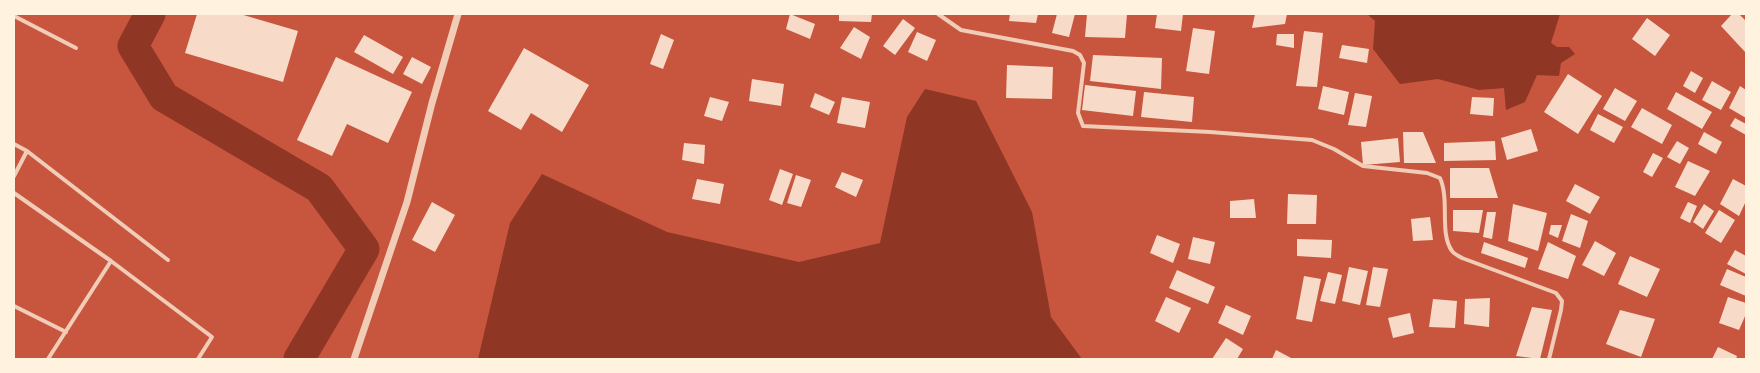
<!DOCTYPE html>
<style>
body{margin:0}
#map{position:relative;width:1760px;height:373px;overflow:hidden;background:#c8553d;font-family:"IBM Plex Sans",sans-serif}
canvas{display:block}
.frame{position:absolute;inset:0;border:15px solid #fff3e0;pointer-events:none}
</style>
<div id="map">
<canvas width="1760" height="373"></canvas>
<div class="frame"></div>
</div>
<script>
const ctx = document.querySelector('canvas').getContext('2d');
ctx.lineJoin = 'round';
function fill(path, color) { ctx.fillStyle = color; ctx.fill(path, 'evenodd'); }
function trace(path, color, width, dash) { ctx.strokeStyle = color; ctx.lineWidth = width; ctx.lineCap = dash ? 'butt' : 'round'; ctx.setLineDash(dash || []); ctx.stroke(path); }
const water = new Path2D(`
 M1367 14H1560L1551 43 1557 47H1569L1575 54 1561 63 1559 76 1537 75 1525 102 1506 110 1504 88 1479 90 1438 79 1400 84 1373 49 1375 21Z
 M925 89 976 101 1032 212 1051 317 1082 359H478L510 223 542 174 667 232 799 262 880 243 907 117Z`);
const river = new Path2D(`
 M150 14 133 46 164 97 319 188 364 249 299 359`);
const building = new Path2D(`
 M197 14H240L298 31 283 82 185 53Z
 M790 14 815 24 810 39 786 29Z
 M839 14H872L871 22 839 21Z
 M1010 14H1038L1036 23 1009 21Z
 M1057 14H1075L1069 37 1052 33Z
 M1087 14H1127L1125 38 1085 37Z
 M1157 14H1183L1181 31 1155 28Z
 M1255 14H1287L1285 24 1252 28Z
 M1732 14H1739L1746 21V53L1721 26Z
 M1647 18 1670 35 1655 56 1632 39Z
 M903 19 915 28 895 55 883 46Z
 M854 27 870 37 861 59 840 48Z
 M1193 28 1215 31 1209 74 1186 71Z
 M1304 31 1323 33 1317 87 1296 86Z
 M917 32 936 40 927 61 908 52Z
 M661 34 674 40 663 69 650 64Z
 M1277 34H1294V48L1276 45Z
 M364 35 403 57 393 74 354 52Z
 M1342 45 1369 49 1367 63 1339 58Z
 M524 48 589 85 562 132 531 113 521 130 488 111Z
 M1093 55 1162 58 1161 89 1090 81Z
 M336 57 412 92 388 143 347 124 332 156 297 140Z
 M412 57 431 67 422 84 403 74Z
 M1007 65 1053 67 1052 99 1006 98Z
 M1691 71 1703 78 1695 93 1683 86Z
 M1568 74 1602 96 1578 134 1544 112Z
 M752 79 784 84 781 106 749 101Z
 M1712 81 1731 92 1721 110 1702 100Z
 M1085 85 1136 91 1133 116 1082 110Z
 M1323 86 1349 92 1344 115 1318 109Z
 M1740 86 1746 90V118L1729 108Z
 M1615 88 1637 101 1625 121 1603 109Z
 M1144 92 1194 97 1192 122 1141 117Z
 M1676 92 1712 112 1702 129 1667 109Z
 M815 93 835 102 829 115 810 107Z
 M1355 93 1372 96 1366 127 1348 125Z
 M710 97 729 102 722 121 704 116Z
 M842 97 870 102 865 128 837 123Z
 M1472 97 1494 98 1493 116 1470 114Z
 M1642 108 1672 125 1662 144 1631 127Z
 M1598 114 1623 127 1614 143 1590 130Z
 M1735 118 1746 124V135L1730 126Z
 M1531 129 1538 151 1507 160 1501 138Z
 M1403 132H1423L1436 163H1404Z
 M1704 132 1722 142 1716 154 1698 144Z
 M1398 138 1400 162 1363 165 1361 142Z
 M1495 141 1496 160 1444 161V143Z
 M1677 141 1689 148 1680 164 1667 157Z
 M684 143 705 145 704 164 682 160Z
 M1653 153 1663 158 1652 177 1643 172Z
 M1688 161 1710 171 1695 196 1675 187Z
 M1450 168H1489L1498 198H1450Z
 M780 169 793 174 782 205 769 200Z
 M842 172 863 180 856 197 835 187Z
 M796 175 811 180 801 207 787 203Z
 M697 179 724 184 720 204 692 199Z
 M1733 179 1746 186V201L1739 216 1720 204Z
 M1575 184 1600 197 1590 214 1566 201Z
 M1288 194 1317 195 1316 224H1287Z
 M1254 199 1256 218H1230V201Z
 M432 202 455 215 435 252 412 240Z
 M1688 202 1697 206 1690 223 1680 218Z
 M1513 204 1547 213 1538 251 1508 241Z
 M1704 204 1714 211 1703 229 1693 222Z
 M1453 210H1483L1479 233 1453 231Z
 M1719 210 1735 220 1721 243 1705 233Z
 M1487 212H1496L1492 239 1483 237Z
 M1571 214 1588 221 1580 248 1562 241Z
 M1430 217 1433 240 1413 241 1411 219Z
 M1551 225H1562L1558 238 1549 234Z
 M1157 235 1180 244 1173 263 1150 253Z
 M1193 237 1215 242 1210 264 1188 259Z
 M1297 239 1332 240 1331 258 1297 256Z
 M1595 241 1616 253 1604 276 1582 265Z
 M1484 242 1528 258 1525 268 1481 253Z
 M1548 242 1576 256 1568 279 1538 269Z
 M1735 250 1746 256V274L1727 264Z
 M1630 256 1660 269 1647 297 1618 284Z
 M1349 267 1368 271 1360 305 1342 301Z
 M1373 267 1388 269 1380 307 1366 305Z
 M1727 269 1746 277V296L1720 285Z
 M1177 270 1215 287 1208 304 1169 288Z
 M1328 272 1342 275 1335 304 1320 301Z
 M1304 276 1321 279 1312 322 1296 319Z
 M1166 297 1191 308 1179 333 1155 321Z
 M1728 297 1746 303V314L1739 330 1719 323Z
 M1490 298 1489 327 1464 324 1465 299Z
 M1433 299 1457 301 1455 328 1429 327Z
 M1226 305 1251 316 1243 335 1218 323Z
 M1532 307 1552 310 1540 359 1516 356Z
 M1620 310 1655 319 1641 357 1606 344Z
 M1410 313 1414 333 1393 338 1388 318Z
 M1226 338 1243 349 1237 359H1212Z
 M1718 347 1737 356 1736 359H1712Z
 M1276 350 1293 359H1272Z`);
const minor = new Path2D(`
 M938 14 961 30 1073 51 1080 55 1084 63 1078 113 1083 126 1210 132 1312 140 1334 149 1363 166 1427 173 1440 178C1450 200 1439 233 1452 251 1454 254 1459 256 1462 258L1556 293 1562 301 1561 310 1549 359
 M14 16 76 48
 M14 144 27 151 168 260
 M14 176 27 151
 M14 193 111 261 212 337 198 359
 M14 306 66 332
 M48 359 111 261`);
const tertiary = new Path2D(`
 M354 359 407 202 432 103 458 14`);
fill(water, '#8f3625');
trace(river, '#8f3625', 31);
fill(building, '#f7dbc8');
trace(minor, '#f1ccb7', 4);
trace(tertiary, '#f1ccb7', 7);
</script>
